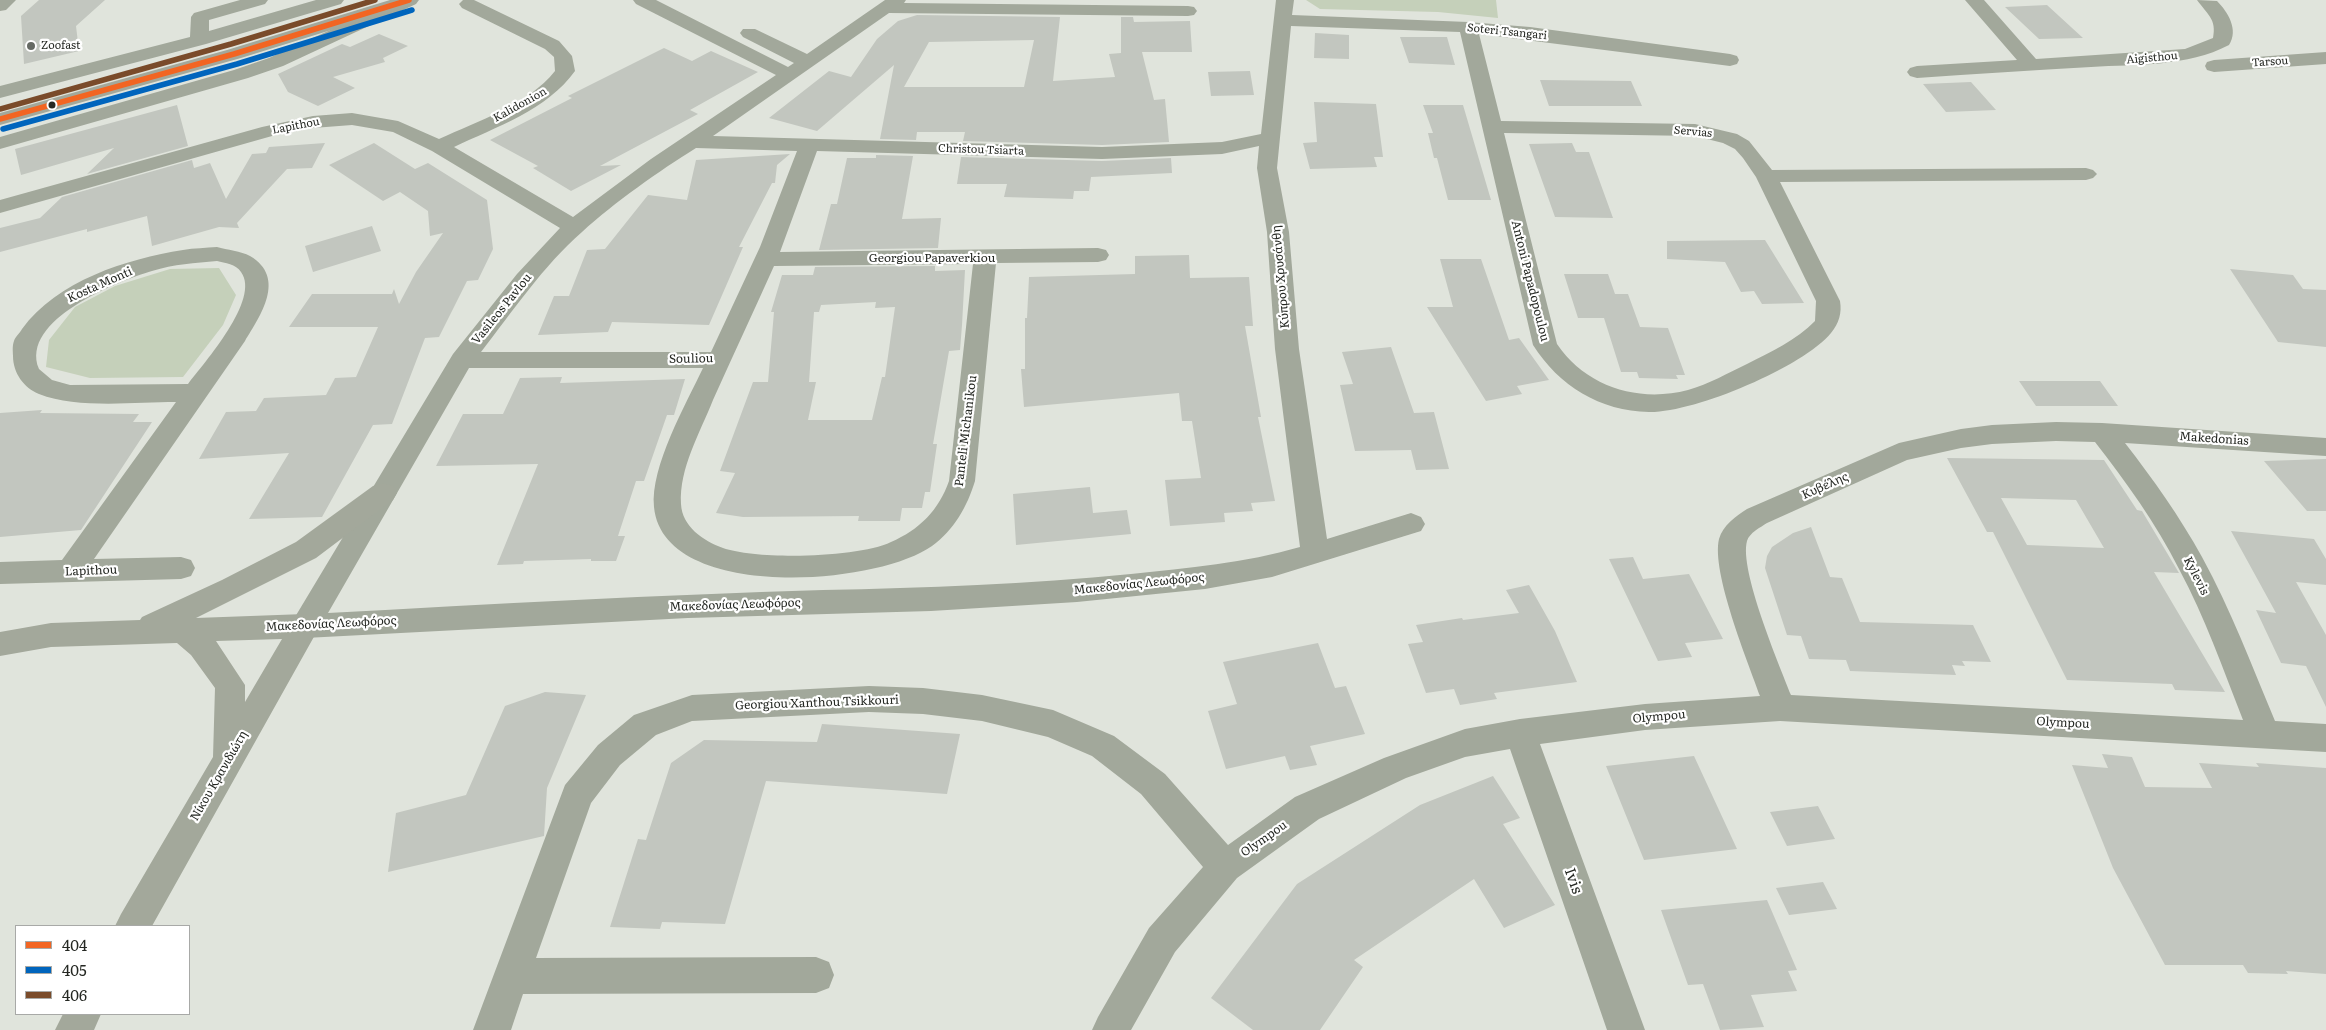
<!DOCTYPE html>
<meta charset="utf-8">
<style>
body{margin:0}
#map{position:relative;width:2326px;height:1030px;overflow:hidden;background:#e0e4dc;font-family:Literata,serif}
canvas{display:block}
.legend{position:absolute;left:15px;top:925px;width:175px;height:90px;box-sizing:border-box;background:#fff;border:1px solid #a8a9a7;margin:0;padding:6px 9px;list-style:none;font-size:15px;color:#252823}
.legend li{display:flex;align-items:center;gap:10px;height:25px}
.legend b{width:25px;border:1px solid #a8a9a7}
</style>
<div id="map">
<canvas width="2326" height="1030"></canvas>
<ul class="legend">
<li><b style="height:6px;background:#f26522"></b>404</li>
<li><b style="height:6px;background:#0065bd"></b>405</li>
<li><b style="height:6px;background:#7a4b2a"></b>406</li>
</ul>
</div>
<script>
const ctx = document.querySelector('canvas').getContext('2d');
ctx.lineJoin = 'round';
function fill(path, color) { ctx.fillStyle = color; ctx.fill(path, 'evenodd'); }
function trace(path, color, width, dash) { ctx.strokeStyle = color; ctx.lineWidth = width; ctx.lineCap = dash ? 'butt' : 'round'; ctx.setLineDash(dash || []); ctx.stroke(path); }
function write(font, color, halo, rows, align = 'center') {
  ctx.font = font + ' Literata,serif'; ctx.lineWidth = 4.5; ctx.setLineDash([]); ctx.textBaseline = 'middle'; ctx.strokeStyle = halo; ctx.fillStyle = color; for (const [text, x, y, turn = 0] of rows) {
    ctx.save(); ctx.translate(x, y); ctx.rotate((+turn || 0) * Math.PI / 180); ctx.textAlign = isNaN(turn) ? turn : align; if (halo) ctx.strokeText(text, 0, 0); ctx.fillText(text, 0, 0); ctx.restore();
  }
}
const green = new Path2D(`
 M1306 0H1496L1498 18 1438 12 1320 9Z
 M219 268 236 295 223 325 183 377 90 378 46 367 49 340 75 307 115 286 170 269Z`);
const building = new Path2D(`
 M39 0H105L76 26 79 51 24 64 21 16Z
 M2047 5 2083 38 2039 39 2005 7Z
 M917 15 1060 17 1053 81 1115 77 1109 54 1121 53V17H1133L1134 22 1190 21 1192 52H1142L1154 100 1165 99 1169 142 1102 145 963 141 965 132H917L916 140 880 139 894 65 817 131 769 118 829 71 851 77 877 39 898 21ZM1034 40 1024 87H904L929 42Z
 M1315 33 1349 35V59L1314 58Z
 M379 34 408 46 383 58 385 62 333 77 355 88 318 106 288 92 278 74 342 44 350 47Z
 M1400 37H1447L1455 65 1409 63Z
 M664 48 692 61 711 51 758 72 690 110 698 114 600 166 621 165 571 191 533 168 538 166 490 140 572 98 568 96Z
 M1250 71 1254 95 1211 96 1208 72Z
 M1540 80 1631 81 1642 106H1549Z
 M1971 82 1996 110 1946 112 1923 84Z
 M1314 102 1376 104 1383 157H1374L1377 167 1310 169 1303 143 1317 142Z
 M177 105 188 146 87 174 114 148 21 175 15 149Z
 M1423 105H1463L1491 200H1448L1437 158H1434L1428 133H1433Z
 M325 143 312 168 287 169 237 223 239 228 219 227 152 246 147 216 87 232V229L0 252V228L40 218 62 197 192 160 194 168 210 163 226 199 252 154 266 153 269 147Z
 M374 143 415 169 428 163 487 200 493 249 478 280 467 281 439 337 425 338 392 424 373 425 322 517 249 519 289 453 199 459 226 412 256 411 264 398 326 395 335 378 356 377 378 327H289L312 294H392L394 289 399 304 416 272 443 233 430 236 428 211 400 192 383 201 329 165Z
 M1572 143 1576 152H1589L1613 218 1555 217 1529 144Z
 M790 154 777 165 775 183H772L739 247H743L709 325 612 322 608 332 538 335 554 296H569L587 250 605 249 648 195 687 200 696 160Z
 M876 155 913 156 902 219 941 218 938 248 819 250 831 204H837L847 158H876Z
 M961 157 1102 161 1171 158 1172 173 1091 177 1089 191H1074L1073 199 1004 197 1007 184H957Z
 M372 226 381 251 313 272 305 246Z
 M1765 240 1804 303 1762 304 1754 291 1741 292 1725 262 1667 259V241Z
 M1189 255 1190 278 1249 277 1253 326H1245L1261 417H1258L1275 501 1251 503 1253 511 1224 513 1225 522 1170 526 1165 480 1201 478 1192 421H1182L1179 393 1024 407 1021 369H1025V318H1027L1029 277 1135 274V256Z
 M1440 259H1481L1509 340 1519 338 1549 380 1517 386 1522 394 1486 401 1427 307H1453Z
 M935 266V271L965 270 962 325 960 350 949 351 933 444H937L930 492H925L922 508H902L900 521H858L859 516 743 517 716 513 735 473 720 471 753 382H768L774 312H771L782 275H813L815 267ZM876 302 875 308 895 307 885 377H882L872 420H808L816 382H809L814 312H819L821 305Z
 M2230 269 2293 275 2303 289 2326 290V347L2278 342Z
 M1564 274H1608L1615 294H1628L1640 327 1668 328 1685 375H1676L1678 379 1639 378 1637 372H1621L1604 318H1578Z
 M1391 347 1414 413 1434 412 1449 469 1416 470 1411 450 1355 451 1340 385 1353 384 1342 352Z
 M562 377 560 383 685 379 674 415H667L644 481H636L618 536H625L616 561H591V559L524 561 523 564 497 565 538 464 436 466 463 414H503L520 378Z
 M2019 381H2100L2118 406H2036Z
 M42 410 40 413 139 414 133 422H152L81 530 0 537V413Z
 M1947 458 2104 460 2137 510 2142 511 2179 573 2154 572 2225 692 2175 690 2172 684 2067 680 1993 532H1987ZM2001 498 2076 500 2104 548 2027 545Z
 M2326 459V511H2307L2264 461Z
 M1090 487 1093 513 1127 510 1131 534 1016 545 1013 494Z
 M1811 527 1830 577 1842 578 1860 622 1973 625 1991 662 1962 661 1965 666 1952 665 1956 675 1850 671 1846 660 1809 659 1801 636 1787 635 1765 568 1767 556 1772 547 1793 533Z
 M2231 531 2314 539 2326 559V585L2296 582 2326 635V707L2306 666 2281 663 2256 610 2276 613Z
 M1633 557 1643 579 1689 574 1723 639 1685 643 1692 657 1658 661 1609 559Z
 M1529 585 1555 631 1577 682 1494 693 1497 699 1460 705 1454 689 1426 693 1408 644 1423 642 1416 625 1462 618 1463 620 1519 613 1506 590Z
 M1318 643 1335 688 1346 686 1365 734 1310 746 1317 765 1290 770 1285 756 1226 769 1208 711 1237 704 1223 662Z
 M545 692 586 695 547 788 544 836 388 872 396 813 466 795 505 706Z
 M822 724 960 734 947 794 766 781 725 924 662 922 660 929 610 927 638 839 646 840 671 763 704 740 817 742Z
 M2102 754 2132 757 2145 787 2212 788 2199 763 2259 767 2256 763 2326 768V974L2286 971 2288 974 2248 973 2243 965H2165L2113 868 2072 765 2108 768Z
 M1694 756 1737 849 1644 860 1606 766Z
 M1493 776 1520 818 1503 824 1555 905 1504 928 1474 879 1354 960 1363 967 1320 1030H1253L1211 998 1297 884 1420 805Z
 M1818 806 1835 839 1787 846 1770 812Z
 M1823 882 1837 909 1789 915 1776 888Z
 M1767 900 1797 970 1788 971 1797 991 1751 995 1764 1027 1720 1030 1703 984 1688 985 1661 910Z`);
const minor = new Path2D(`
 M0 0H16L6 10 0 11Z
 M240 0H268L265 4 209 20V31L316 0H344L341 4 206 44 0 98V86L190 37 191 17 194 13Z
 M396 0H419L416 4 283 66 248 78 0 149V137L234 70 269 58Z
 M463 0H474L559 41 572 56 575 71C547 110 496 127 454 147L573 217 651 159 776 75 636 4 633 0H656L788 67 794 63 743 37 740 33 743 29H755L807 54 885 0H906L904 3 1188 6 1194 7 1197 11 1194 15 1188 16 889 13 713 136 1102 147 1222 142 1261 134 1276 0H1294L1292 15 1468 22 1530 27 1730 54 1737 56 1739 60 1737 64 1730 66 1479 34 1501 121 1695 124 1737 134 1749 141 1772 170 2086 168 2093 170 2097 174 2093 178 2086 180 1780 182 1840 301C1842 313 1839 323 1831 333 1803 367 1694 413 1649 412 1600 411 1559 386 1533 345L1460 32 1291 26 1277 168 1289 232 1299 349 1327 539 1411 513 1421 517 1425 524 1421 531 1272 577 1205 589 1077 602 931 611 688 618 305 638 295 635 290 626 295 617 453 354 517 274 560 228 432 151 393 132 352 125 313 128 272 136 0 213V200L262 127 313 116 352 113 398 121 439 139C478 121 528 105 555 71L554 57 545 49 462 8 459 4ZM1504 133 1695 136 1723 143 1735 149 1743 158 1756 177 1816 301 1815 321C1797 340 1770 352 1747 364 1728 373 1709 384 1688 390 1639 403 1586 387 1557 344ZM1259 146 1257 168 1267 232 1275 349 1300 547C1245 563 1188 568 1131 574 1029 584 926 588 823 590 658 595 493 604 328 613L469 368H703C686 404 650 467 654 507 663 602 876 586 932 546 954 530 967 507 975 481L996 263 1098 262 1106 260 1109 255 1106 250 1098 248 780 252 817 151 1102 159 1222 154ZM696 148 797 151 760 247 711 352H481C513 311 543 266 582 232 615 202 659 171 696 148ZM973 264 949 481C939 510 919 530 891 542 858 558 757 560 723 548 703 541 682 526 681 504 679 468 700 433 713 400 733 355 754 311 774 266Z
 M1965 0H1984L2036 59 2185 49 2213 38C2217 19 2207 14 2197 0L2217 1C2228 12 2239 30 2229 45 2187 67 2137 64 2091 67 2033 70 1975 74 1917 78L1910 76 1907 72 1910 68 1917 66 2017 60Z
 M2326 52V64L2214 72 2207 70 2205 66 2207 62 2214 60Z
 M217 247C227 250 241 251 250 256 287 278 260 316 245 341L94 559 181 557 191 560 195 568 191 576 181 579 0 584V562L62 560 176 402C134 402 77 409 39 394 24 388 13 373 13 356 13 352 12 346 14 341 15 337 20 333 22 329 57 281 126 259 183 250 194 248 206 248 217 247ZM217 261C225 263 236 264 241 272 261 299 204 363 188 384L70 385 52 380 39 369C19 320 118 281 152 271 174 264 195 263 217 261Z
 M2056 422 2102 423 2326 438V456L2125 443C2153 479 2180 517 2202 557 2231 610 2252 666 2275 721L2326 724V752L1780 721 1645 730 1540 744 1645 1030H1607L1510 749 1465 757 1406 778 1319 819 1237 878 1175 952 1131 1030H1092L1098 1017 1149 928 1203 867 1141 794 1092 756 1048 737 982 721 923 714 869 712 692 721 656 735 620 765 591 803 536 958 816 957 829 962 834 975 829 988 816 993 523 994 511 1030H473L565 785 598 745 634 715 692 695 869 686 923 688 982 695 1053 710 1114 736 1165 774 1228 845 1295 797 1384 758 1465 729 1520 719 1645 704 1760 696C1748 662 1711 572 1719 539 1723 525 1736 516 1747 509L1899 443 1961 429 1992 425ZM2056 441 2095 442C2126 482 2156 523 2179 569 2205 617 2223 669 2243 720L1791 695C1779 664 1739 570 1747 541 1749 533 1761 527 1767 523L1907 460 1961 448 1992 444Z`);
const major = new Path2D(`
 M390 0H418L415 4 241 58 0 125V113L227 50Z
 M383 483 393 486 397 493 393 500 316 558 196 618 305 614 315 617 320 626 152 926H115L121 914 213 757 215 688 191 655 177 643 51 647 0 656V632L51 623 140 620 142 617 222 580 296 542 373 486ZM282 639 245 702V685L216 641Z
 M63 1014H101L94 1030H55Z`);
const bus1 = new Path2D(`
 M0 119 234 54 409 0`);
const bus2 = new Path2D(`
 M3 129 237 64 412 10`);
const bus3 = new Path2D(`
 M0 109 231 44 375 0`);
const markers = [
 [31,46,5,"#666a64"],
 [52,105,4.5,"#252823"]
];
const farStreetnames = [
 ["Soteri Tsangari",1507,32,6],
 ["Aigisthou",2152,58,-5],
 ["Tarsou",2270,62,-4],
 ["Kalidonion",520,105,-29],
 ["Lapithou",296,126,-11],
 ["Servias",1693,132,5],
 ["Christou Tsiarta",981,150,2]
];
const farPoinames = [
 ["Zoofast",41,46]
];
const streetNames = [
 ["Georgiou Papaverkiou",932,258],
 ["Κύπρου Χρυσάνθη",1281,277,-95],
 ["Antoni Papadopoulou",1530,281,76],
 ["Kosta Monti",100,285,-24],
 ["Vasileos Pavlou",502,309,-51],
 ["Souliou",691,359,-1],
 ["Panteli Michanikou",966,431,-83],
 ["Makedonias",2214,439,4],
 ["Κυβέλης",1825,486,-24],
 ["Lapithou",91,571,-2],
 ["Kylevis",2196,576,63],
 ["Μακεδονίας Λεωφόρος",1139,584,-6],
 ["Μακεδονίας Λεωφόρος",735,605,-2],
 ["Μακεδονίας Λεωφόρος",331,624,-3],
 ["Georgiou Xanthou Tsikkouri",817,703,-2],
 ["Olympou",1659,717,-5],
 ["Olympou",2063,723,3],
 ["Νίκου Κρανιδιώτη",219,776,-60],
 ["Olympou",1264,839,-35]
];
const nearStreetnames = [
 ["Ivis",1573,881,70]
];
fill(green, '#c5d0ba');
fill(building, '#c2c6bf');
fill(minor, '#a2a89b');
fill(major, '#a3a89b');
trace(bus1, '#f26522', 5.5);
trace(bus2, '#0065bd', 5.5);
trace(bus3, '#7a4b2a', 5.5);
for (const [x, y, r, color] of markers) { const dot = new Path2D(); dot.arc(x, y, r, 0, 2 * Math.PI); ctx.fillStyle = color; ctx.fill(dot); trace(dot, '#fff', 2); }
write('11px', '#252823', '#fff', farStreetnames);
write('11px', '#252823', '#fff', farPoinames, 'left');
write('12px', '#252823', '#fff', streetNames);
write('15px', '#252823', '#fff', nearStreetnames);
</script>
